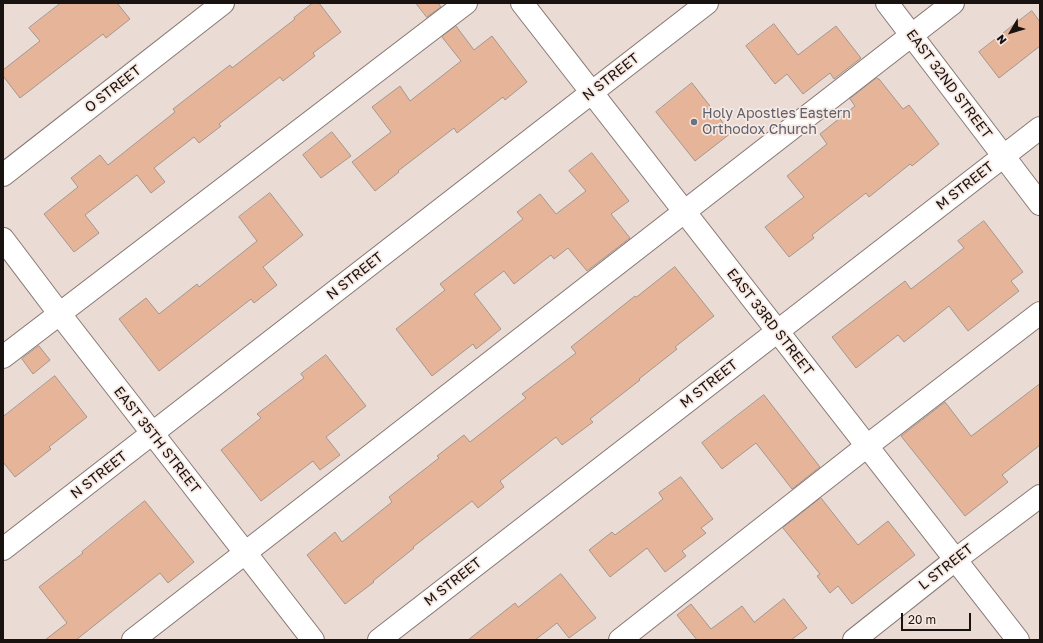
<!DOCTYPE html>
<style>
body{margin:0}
#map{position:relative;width:1043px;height:643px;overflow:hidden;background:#ebdbd5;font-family:"Golos Text",sans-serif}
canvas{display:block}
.frame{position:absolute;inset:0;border:4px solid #181210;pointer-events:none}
.north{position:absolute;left:991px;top:12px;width:40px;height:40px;-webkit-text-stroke:3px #f8e8e2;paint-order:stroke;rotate:232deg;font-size:11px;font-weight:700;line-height:16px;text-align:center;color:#181210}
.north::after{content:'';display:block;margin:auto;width:14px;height:18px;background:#181210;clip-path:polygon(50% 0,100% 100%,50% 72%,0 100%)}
.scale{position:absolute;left:901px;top:613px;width:70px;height:18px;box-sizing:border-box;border:2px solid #181210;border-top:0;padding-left:5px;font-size:12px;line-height:14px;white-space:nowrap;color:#181210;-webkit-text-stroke:3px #f8e8e2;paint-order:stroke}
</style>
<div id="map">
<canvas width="1043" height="643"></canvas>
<div class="frame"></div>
<div class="north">N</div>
<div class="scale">20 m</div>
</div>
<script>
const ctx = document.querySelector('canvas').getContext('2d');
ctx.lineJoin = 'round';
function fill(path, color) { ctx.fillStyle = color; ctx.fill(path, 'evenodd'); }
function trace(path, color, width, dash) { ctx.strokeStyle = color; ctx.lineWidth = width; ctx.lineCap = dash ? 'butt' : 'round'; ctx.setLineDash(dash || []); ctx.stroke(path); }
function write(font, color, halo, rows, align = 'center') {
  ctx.font = font + ' "Golos Text",sans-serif'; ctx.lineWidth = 3.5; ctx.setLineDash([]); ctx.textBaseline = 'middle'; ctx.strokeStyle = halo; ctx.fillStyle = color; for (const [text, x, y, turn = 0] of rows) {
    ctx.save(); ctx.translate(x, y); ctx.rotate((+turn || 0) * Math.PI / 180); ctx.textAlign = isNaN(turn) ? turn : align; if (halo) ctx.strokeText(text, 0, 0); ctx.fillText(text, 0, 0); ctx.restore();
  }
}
const building = new Path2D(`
 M61 3H117L130 19 106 38 103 34 20 98 3 76V70L40 41 29 28Z
 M313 3H319L341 32 313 53 315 56 283 81 280 77 219 124 221 126 199 143 194 137 154 168 165 182 151 193 137 175 85 215 99 233 74 252 44 214 78 187 71 178 100 155 108 165 175 112 173 109 230 65 232 68 295 19 294 18Z
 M416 3H438L441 7 427 17Z
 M1032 11 1040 22V46L999 78 979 52Z
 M774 24 798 55 836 26 861 58 834 79 830 73 803 94 787 74 775 84 746 46Z
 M456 26 474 50 492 36 527 82 505 100 503 97 457 133 454 128 398 171 399 172 375 191 352 162 391 132 372 107 400 86 410 101 461 61 442 37Z
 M877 78 878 79H879L903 109 909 105 939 144 912 166 910 164 869 197 866 193 812 235 814 238 789 257 765 227 804 197 787 176 827 144 820 134 855 106 850 99Z
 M692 83 731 133 695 161 656 112Z
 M332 132 351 156 321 178 303 155Z
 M592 153 629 201 611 214 630 238 587 271 568 248 554 259 551 255 514 284 504 271 474 294 501 329 476 349 473 344 432 376 396 329 445 290 440 284 523 219 517 212 540 194 556 214 586 191 569 171Z
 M270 193 303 235 263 267 277 285 254 303 251 299 159 371 119 319 146 298 159 314 197 284 199 287 257 241 239 217Z
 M984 221 1023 272 1011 281 1019 291 968 331 949 306 904 342 898 335 856 368 832 337 905 281 911 289 964 248 958 241Z
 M675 267 714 316 675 347 677 349 639 379 640 380 590 419 593 422 562 445 556 437 500 481 504 487 478 508 472 501 413 547 414 548 373 581 374 582 345 604 307 555 335 532 342 542 392 502 389 497 439 458 437 456 464 435 470 442 526 398 522 394 576 353 571 347 635 296 636 297Z
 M39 346 50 360 33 374 22 359Z
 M326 355 366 406 326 437 340 455 320 470 313 461 261 501 221 450 261 418 257 414 304 378 301 374Z
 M55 376 87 417 49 447 51 449 15 477 3 462V417Z
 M1040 384V445L1002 475 1008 482 965 516 901 436 945 402 971 436Z
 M764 395 820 467 792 489 756 443 722 469 702 443Z
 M681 477 713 519 701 528 706 533 682 551 686 556 665 572 647 548 610 577 589 550 612 532 615 535 663 499 659 493Z
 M821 498 858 545 888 521 915 555 852 604 838 586 830 593 817 576 820 574 783 528Z
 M145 501 194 562 168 583 160 573 76 640H45L67 623 39 587 83 553 82 552Z
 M561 574 596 618 569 638 557 623 535 640H468L515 603 518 607Z
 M784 599 807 628 791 640H697L677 615 691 604 711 629 742 606 754 622Z`);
const minor = new Path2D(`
 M522 3 1018 640
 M887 3 1040 204
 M3 175 223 3
 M3 239 59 313 313 640
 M3 357 466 3
 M3 549 707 3
 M133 640 953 3
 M379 640 1040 128
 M620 640 867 446 1040 313
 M854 640 955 560 1040 496`);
const markers = [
 [694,122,4,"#6b7280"]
];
const streetNames = [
 ["N STREET",611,77,-38],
 ["EAST 32ND STREET",949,84,53],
 ["O STREET",113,89,-38],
 ["M STREET",965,186,-38],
 ["N STREET",355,276,-38],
 ["EAST 33RD STREET",770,322,52],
 ["M STREET",709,384,-38],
 ["EAST 35TH STREET",157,440,52],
 ["N STREET",99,475,-38],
 ["L STREET",946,567,-38],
 ["M STREET",453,582,-38]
];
const worshipNames = [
 ["Holy Apostles Eastern",702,114],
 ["Orthodox Church",702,130]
];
fill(building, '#e6b599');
trace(building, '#a3968e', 1);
trace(minor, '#887974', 24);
trace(minor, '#fff', 22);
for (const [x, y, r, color] of markers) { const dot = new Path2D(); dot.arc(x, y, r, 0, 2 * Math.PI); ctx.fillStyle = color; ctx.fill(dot); trace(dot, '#f8e8e2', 1.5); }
write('14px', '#181210', '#f8e8e2', streetNames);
write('14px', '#5b616d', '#f8e8e2', worshipNames, 'left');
</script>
